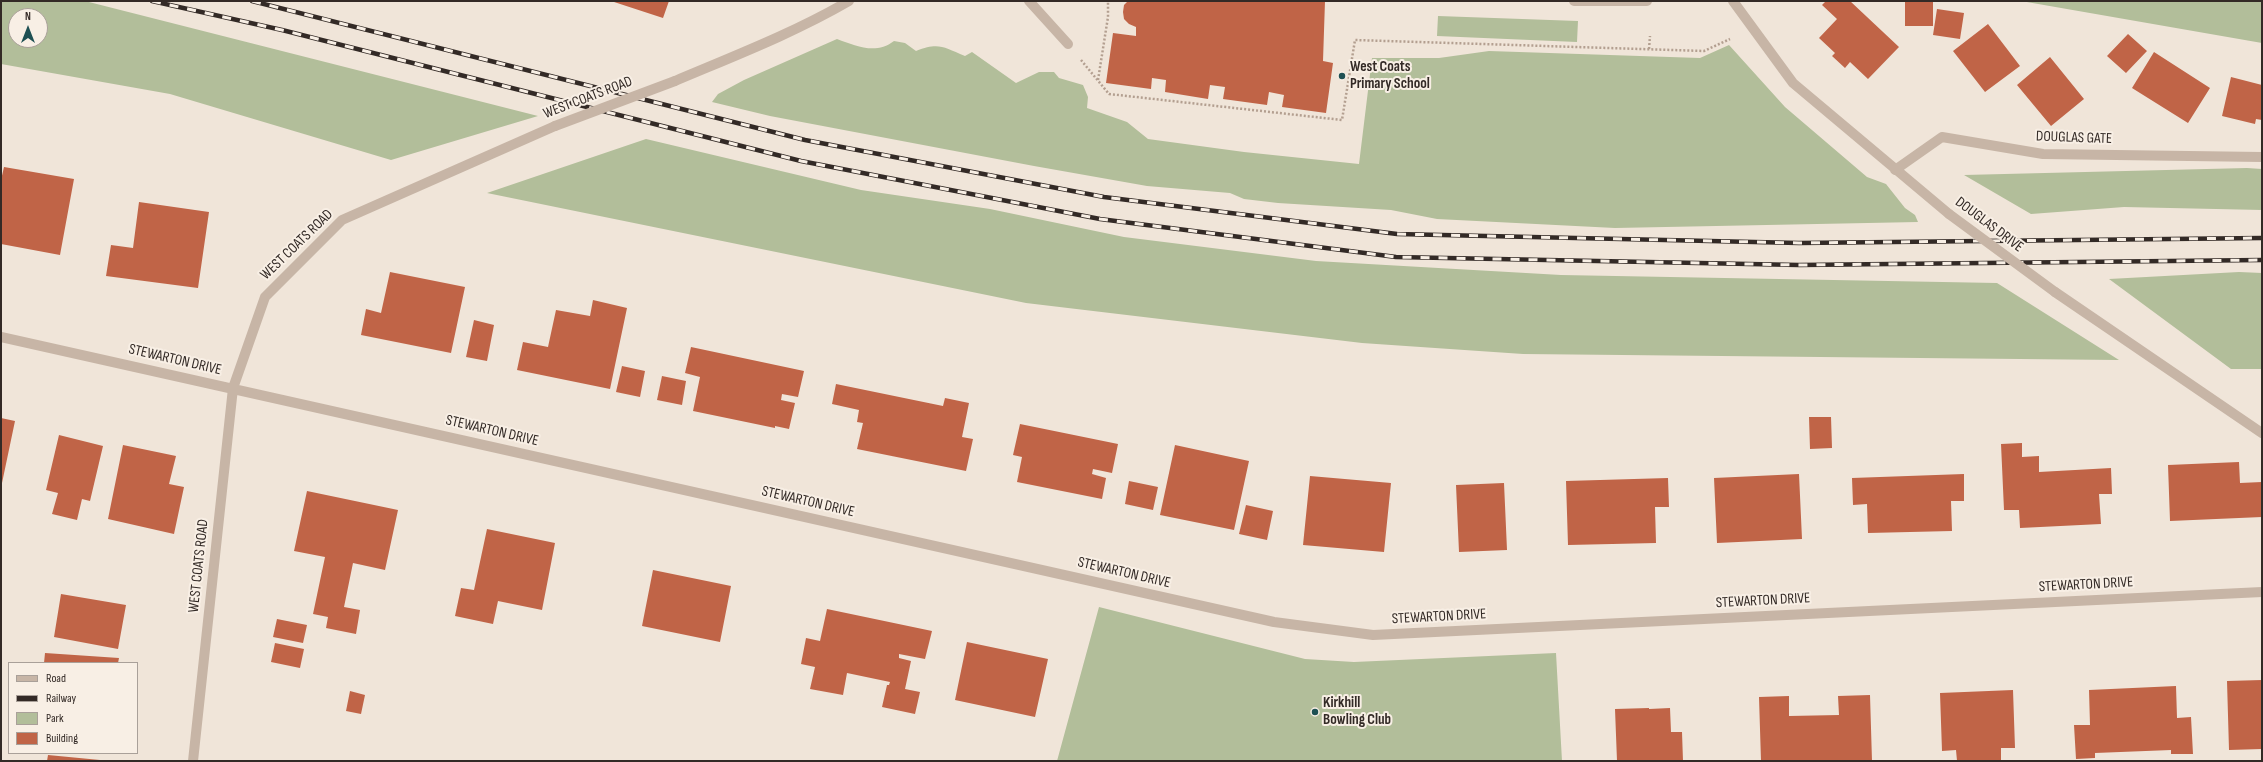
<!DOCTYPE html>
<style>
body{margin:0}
#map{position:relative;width:2263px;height:762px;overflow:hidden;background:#f0e5d9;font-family:"Sofia Sans Condensed",sans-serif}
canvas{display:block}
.frame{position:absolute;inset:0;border:2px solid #332a26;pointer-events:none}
.legend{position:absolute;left:8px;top:662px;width:130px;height:92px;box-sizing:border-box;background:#f8efe5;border:1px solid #a9a099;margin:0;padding:5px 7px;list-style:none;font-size:12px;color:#332a26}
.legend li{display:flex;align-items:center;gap:8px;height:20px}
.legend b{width:20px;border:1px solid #a9a099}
.north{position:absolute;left:8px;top:8px;width:40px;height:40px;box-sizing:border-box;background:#f8efe5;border:1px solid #a9a099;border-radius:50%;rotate:0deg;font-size:11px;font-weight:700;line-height:16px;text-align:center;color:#332a26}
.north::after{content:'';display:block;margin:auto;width:14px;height:18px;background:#1e5053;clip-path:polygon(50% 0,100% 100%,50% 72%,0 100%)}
</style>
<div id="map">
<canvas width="2263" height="762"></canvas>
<div class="frame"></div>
<ul class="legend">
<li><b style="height:5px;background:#c7b5a6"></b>Road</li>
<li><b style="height:5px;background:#332a26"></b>Railway</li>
<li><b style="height:11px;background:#b2be9a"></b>Park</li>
<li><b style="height:11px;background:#c06447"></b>Building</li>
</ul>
<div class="north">N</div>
</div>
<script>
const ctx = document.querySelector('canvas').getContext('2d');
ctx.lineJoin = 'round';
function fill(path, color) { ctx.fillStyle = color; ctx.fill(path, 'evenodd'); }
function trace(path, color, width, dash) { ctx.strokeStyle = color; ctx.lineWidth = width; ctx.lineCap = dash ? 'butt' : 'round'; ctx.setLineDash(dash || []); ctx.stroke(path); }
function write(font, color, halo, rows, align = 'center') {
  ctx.font = font + ' "Sofia Sans Condensed",sans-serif'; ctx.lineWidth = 4; ctx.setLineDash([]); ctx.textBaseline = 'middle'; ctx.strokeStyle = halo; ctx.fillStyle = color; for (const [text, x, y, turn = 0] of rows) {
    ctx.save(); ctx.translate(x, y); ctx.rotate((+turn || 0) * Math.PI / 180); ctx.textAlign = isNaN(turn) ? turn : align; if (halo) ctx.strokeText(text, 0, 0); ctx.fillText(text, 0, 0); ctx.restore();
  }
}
const green = new Path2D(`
 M1 1H85L538 116 391 160 170 94 1 64ZM16 16H40V40H16Z
 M2021 1H2262V43Z
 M1438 16 1578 21 1577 42 1437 36Z
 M837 39C856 46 876 55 894 41L905 43 916 51C939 42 943 47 965 56L972 52 1016 83 1039 72H1054L1059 78 1083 85 1088 97 1087 108 1127 122 1148 139 1244 152 1359 164 1372 58H1439L1489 51 1700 58 1729 45 1785 107 1867 177 1886 184 1905 208 1915 215 1918 222 1615 228 1437 219 1391 210 1278 203 1244 199 1230 193 1147 186 1034 166 770 116 712 102 718 94 744 80Z
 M646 139 861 190 990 209 1124 237 1316 261 1561 275 1997 283 2119 360 1523 354 1362 343 1026 303 487 193Z
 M2247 168 2262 169V210L2124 207 2031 214 1964 175Z
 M2239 272 2262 273V369H2231L2109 279Z
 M1099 607 1305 659 1354 662 1556 653 1562 761H1057Z`);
const building = new Path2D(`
 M611 1H669L663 18Z
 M1128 1H1325L1323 61 1333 63 1326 113 1282 107 1284 95 1269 92 1267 105 1223 99 1225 87 1210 85 1208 99 1165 92 1166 80 1152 78 1151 89 1106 83 1113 33 1136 36V27L1129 24 1124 19 1123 12 1124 5Z
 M1826 1H1850L1899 47 1868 79 1850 62 1845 68 1832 56 1835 53 1819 38 1837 19 1822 5Z
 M1905 1H1933V26H1905Z
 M1937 9 1964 13 1960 39 1933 35Z
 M1988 24 2020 66 1985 92 1953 51Z
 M2128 34 2147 51 2126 73 2107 56Z
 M2154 52 2210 88 2188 123 2132 88Z
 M2050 57 2084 99 2051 126 2017 85Z
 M2231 77 2262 85V120L2256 119 2255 124 2222 116Z
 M4 167 74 179 60 255 1 244V180Z
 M139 202 209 212 198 288 106 276 111 245 133 248Z
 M390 272 465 287 451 353 361 335 366 309 381 313Z
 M593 300 627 308 610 389 517 370 523 342 548 347 556 310 590 316Z
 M474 320 494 325 487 361 466 357Z
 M691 347 804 371 798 397 782 394 781 400 795 403 789 429 775 426V428L693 411 700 377 685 373Z
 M622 366 645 371 640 397 616 392Z
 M662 376 686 381 682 405 657 400Z
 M836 384 943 406 945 398 969 403 962 437 973 439 966 471 857 449 863 423 857 422 859 410 832 404Z
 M1809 417H1831L1832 448 1810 449Z
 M1 418 15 421 2 483H1Z
 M1020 424 1118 444 1112 473 1093 469 1092 474 1106 478 1102 499 1017 482 1022 457 1013 455Z
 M59 435 103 446 90 501 82 499 77 520 52 514 58 493 46 490Z
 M2022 443V457L2039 456V472L2111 468 2112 494H2099L2101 524 2020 528 2019 510H2004L2001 444Z
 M123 445 176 456 169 484 184 487 174 534 108 519Z
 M1175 445 1249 461 1234 530 1160 515Z
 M2239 462 2240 483 2262 482V517L2170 521 2168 465Z
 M1799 474 1802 539 1717 543 1714 478Z
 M1964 474V501H1951L1952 531 1868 533 1867 504 1853 505 1852 478Z
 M1310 476 1391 483 1384 552 1303 545Z
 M1668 478 1669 507H1655L1656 543 1568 545 1566 481Z
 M1129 481 1158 487 1153 510 1125 504Z
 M1504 483 1507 550 1459 552 1456 485Z
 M307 491 398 510 385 570 353 563 344 607 360 610 356 634 326 628 328 617 313 614 325 557 294 551Z
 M1246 505 1273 511 1267 540 1239 534Z
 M487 529 555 543 542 610 498 601 493 624 455 616 461 588 474 590Z
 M653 570 731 586 720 642 642 626Z
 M61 594 126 605 118 649 54 637Z
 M827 609 932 631 925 659 899 654V658L911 661 905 689 920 692 915 714 882 707 887 685H889L890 682 847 673 843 695 810 689 815 667 801 664 806 638 820 641Z
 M277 619 307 625 303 643 273 637Z
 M967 642 1048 659 1035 717 955 700Z
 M275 643 304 649 300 668 271 662Z
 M45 653 119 658 118 663H44Z
 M2262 680V749L2229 750 2227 681Z
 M2176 686 2177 718 2191 717 2193 754H2171V750L2095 753V758L2076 759 2074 725H2090L2089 690Z
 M2013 690 2015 748H2001V761H1957L1956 750 1942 751 1940 693Z
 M350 691 365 695 361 714 346 711Z
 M1870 695 1872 761H1761L1759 697 1789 696V716L1839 715 1838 696Z
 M1649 708V709L1670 708 1671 732H1682L1683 761H1617L1615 709Z
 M48 755 100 760V761H47Z`);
const path = new Path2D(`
 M1649 49 1650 36
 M1081 60 1109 94 1342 120 1355 40 1704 51 1730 39
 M1098 80 1108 17V1`);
const minor = new Path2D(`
 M1029 1 1068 44
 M1574 1H1647
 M1733 1 1793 83 1949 214
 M675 81C734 56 794 33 849 1
 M1895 170 1942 137 2043 154 2262 157
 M2055 292 2262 433
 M1 337 1274 622 1373 635 2262 592
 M193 761 233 388 265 297 342 220 555 126`);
const rail = new Path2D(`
 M152 1 282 30 801 161 1100 219 1396 257 1799 265 2262 260
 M252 1 805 140 1104 197 1397 234 1799 243 2262 238`);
const minorBridge = new Path2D(`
 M555 126 675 81
 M1949 214 2055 292`);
const markers = [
 [1342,76,4,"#1e5053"],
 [1315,712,4,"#1e5053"]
];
const poiNames = [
 ["West Coats",1350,67],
 ["Primary School",1350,84],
 ["Kirkhill",1323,703],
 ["Bowling Club",1323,720]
];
const streetNames = [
 ["WEST COATS ROAD",588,98,-21],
 ["DOUGLAS GATE",2074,138,2],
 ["DOUGLAS DRIVE",1989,225,37],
 ["WEST COATS ROAD",297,245,-44],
 ["STEWARTON DRIVE",175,360,13],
 ["STEWARTON DRIVE",492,431,13],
 ["STEWARTON DRIVE",808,502,13],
 ["WEST COATS ROAD",199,566,-84],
 ["STEWARTON DRIVE",1124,573,13],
 ["STEWARTON DRIVE",2086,585,-3],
 ["STEWARTON DRIVE",1763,601,-3],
 ["STEWARTON DRIVE",1439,617,-3]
];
fill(green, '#b2be9a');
fill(building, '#c06447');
trace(path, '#b39f90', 2.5, [2, 2]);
trace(minor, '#c7b5a6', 10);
trace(rail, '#332a26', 4.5);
trace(rail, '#f8efe5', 3, [9]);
trace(minorBridge, '#c7b5a6', 10);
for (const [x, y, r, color] of markers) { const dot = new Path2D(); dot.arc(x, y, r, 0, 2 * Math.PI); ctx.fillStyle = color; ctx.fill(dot); trace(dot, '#f8efe5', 1.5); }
write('bold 15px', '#332a26', '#f8efe5', poiNames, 'left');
write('15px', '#332a26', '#f8efe5', streetNames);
</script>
